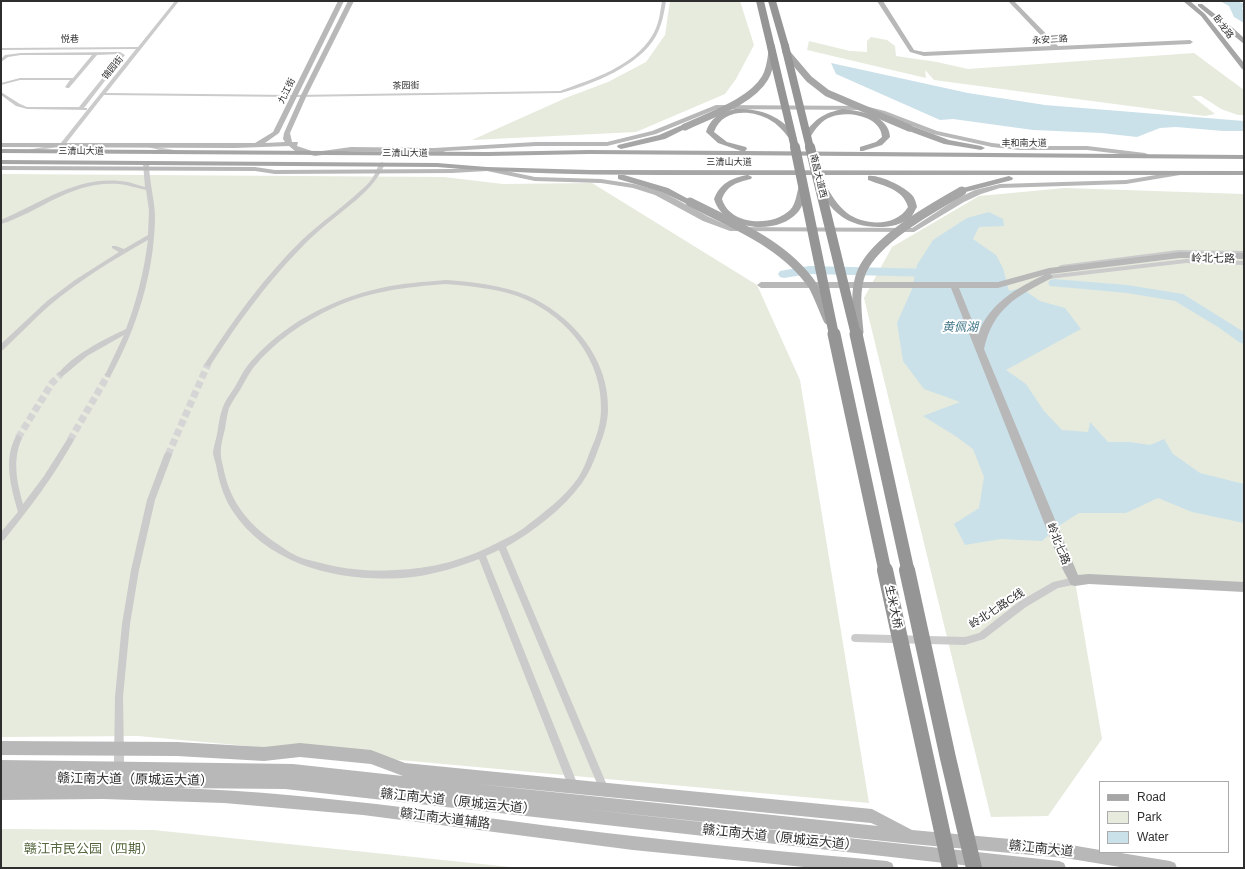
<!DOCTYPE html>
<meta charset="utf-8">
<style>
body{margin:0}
#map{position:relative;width:1245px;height:869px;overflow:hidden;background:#fff;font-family:Helvetica,sans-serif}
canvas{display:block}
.frame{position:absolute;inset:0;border:2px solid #2e2e2e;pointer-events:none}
.legend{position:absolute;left:1099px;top:781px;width:130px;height:72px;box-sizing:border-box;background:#fff;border:1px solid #ababab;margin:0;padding:5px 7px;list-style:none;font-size:12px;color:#2e2e2e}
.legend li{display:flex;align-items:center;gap:8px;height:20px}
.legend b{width:20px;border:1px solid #ababab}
</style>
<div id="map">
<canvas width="1245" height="869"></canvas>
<div class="frame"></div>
<ul class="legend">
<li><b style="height:5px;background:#a6a6a6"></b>Road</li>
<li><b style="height:11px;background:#e6ebdd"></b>Park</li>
<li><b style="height:11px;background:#cbe1e9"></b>Water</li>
</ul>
</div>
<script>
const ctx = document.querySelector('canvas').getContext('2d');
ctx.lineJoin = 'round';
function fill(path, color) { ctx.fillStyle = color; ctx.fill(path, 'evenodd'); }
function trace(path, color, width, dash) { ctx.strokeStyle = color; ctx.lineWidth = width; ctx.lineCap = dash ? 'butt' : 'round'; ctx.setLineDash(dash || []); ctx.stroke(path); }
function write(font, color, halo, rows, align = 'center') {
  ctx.font = font + ' Helvetica,"Noto Sans SC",sans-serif'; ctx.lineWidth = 4; ctx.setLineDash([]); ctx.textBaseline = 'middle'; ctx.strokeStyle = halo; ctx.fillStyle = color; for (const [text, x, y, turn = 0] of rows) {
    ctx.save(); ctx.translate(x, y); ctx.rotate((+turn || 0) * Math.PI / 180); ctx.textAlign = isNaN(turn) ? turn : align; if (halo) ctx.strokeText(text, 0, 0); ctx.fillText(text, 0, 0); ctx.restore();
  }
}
const green = new Path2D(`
 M670 1H740L754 45 736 79 725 94 636 132 472 140 568 97 608 82 646 62 665 35Z
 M871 37 887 40 895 46 896 56 937 62 968 69 1194 53 1244 90V115H1238L1221 109 1201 96H1192L1215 114 1205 116 934 80 925 70 926 78 807 50 809 41 850 51 867 52V41Z
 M1 174 444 177 503 184 592 183 757 285 800 380 869 803 138 736 1 737Z
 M1065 188 1244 194V587L1075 581 1102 739 1048 816 991 817 864 298 892 247 979 196Z
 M1 829 153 830 520 868H1Z`);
const water = new Path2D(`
 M1220 1H1237L1244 4 1242 9 1244 10V23L1234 17 1229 6Z
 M831 63 968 93 1045 105 1244 121V131H1223L1176 127 1160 128 1137 137 1101 133 1033 130 953 119 940 120 836 74Z
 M989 212 1003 219 1004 226 979 227 973 239 996 255 1003 268 1009 291 1021 288 1040 301 1065 308 1081 329 1006 370 1026 384 1044 411 1062 430 1088 432 1090 422 1108 442H1130L1150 445 1164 439 1173 454 1200 473 1244 484V523L1192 512 1158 498 1126 513H1079L1057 527 1042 541 1001 539 965 545 954 524 979 508 984 477 973 449 957 437 923 416 960 402 924 389 903 361 897 323 912 289 917 265 933 240 967 218Z`);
const river = new Path2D(`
 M809 266 936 269 940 270 942 273 940 276 936 277 809 274 784 278 780 277 778 274 780 271Z
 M1054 279 1127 285 1183 294 1244 332V344L1239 342 1218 327 1175 301 1127 293 1050 286 1048 283 1050 280Z`);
const streetTunnel = new Path2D(`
 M18 438 52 383 61 374
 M70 440 108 375
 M168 455 208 364`);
const street = new Path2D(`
 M175 1H179L106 93 294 95 560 91C592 79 633 67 652 36 659 25 660 13 662 1H666C664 13 662 25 656 36 639 66 593 84 561 93L294 97 104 95 64 146 27 152V150L60 144 136 49 1 50V48L138 47Z
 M120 52 125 55 84 108H87V110L27 109 16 106 1 95V92L20 104 27 107H79L121 55 119 54 97 55 69 88H67L65 87 70 80H20L1 85V83L20 78H73L92 55H21L8 57 1 62V59L5 55 21 53Z
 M146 145 174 150 177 152 174 154 148 147H146Z
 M146 161 149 163C149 182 155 200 155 218 154 273 137 328 110 377H106L105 375 124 335 87 356 63 376H61L58 374C72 355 105 339 126 329 137 300 144 271 148 240 114 259 80 280 50 305 34 319 19 335 3 350H1V344L47 301 75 280 119 252 112 248V246H116L124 249 148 235 149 210 146 190C137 188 128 185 119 184 72 180 42 211 1 224V220C39 204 75 177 119 181 128 181 137 185 145 187L143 163Z
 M382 162 385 164C374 188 357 199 338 215 324 226 311 237 299 250 265 285 237 324 210 366H206L205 364 206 362C234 319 264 277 302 240 321 222 342 208 360 191 365 187 369 183 373 177 376 173 377 165 382 162Z
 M1178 250 1244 251V255L1178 254 1061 269 1058 267 1061 265Z
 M1186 259 1244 261V265L1186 263 1048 279 1045 277 1048 275Z
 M446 280C473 282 501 285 526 295 571 314 609 358 608 409 608 423 603 437 598 450 594 461 589 473 582 483 563 509 534 531 506 547L609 790 607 793 604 795 601 793 499 550 486 556 579 788 577 791 574 793 571 791 569 788 479 559C458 567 436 574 413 577 349 584 270 569 232 510 223 496 219 481 216 465 215 461 213 456 213 452 214 444 217 437 218 429 219 422 220 414 223 407 226 399 232 392 236 385 240 378 243 371 248 365 281 325 331 299 381 288 402 283 424 282 446 280ZM446 284C469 286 492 288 514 295 562 311 602 356 601 408 601 423 597 436 591 449 587 459 584 469 578 478 564 498 543 513 524 528 517 533 509 537 501 541 468 559 432 569 395 570 368 572 343 569 317 562 310 560 303 559 297 556 290 553 285 549 279 545 251 527 231 504 224 471 223 466 221 460 221 455 220 447 223 437 225 429 226 422 227 415 229 408 232 402 236 396 240 390 244 383 248 375 253 368 274 342 303 322 333 308 369 291 407 287 446 284Z
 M18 435 20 436 22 438C12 460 17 482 23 504L44 476 68 438H72L74 440C54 476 29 509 4 540L1 541V532L18 512C11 487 3 460 16 436Z
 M168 452 171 453 172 455 155 500 139 570 130 624 123 697 124 761 120 773 117 775 114 773 112 770 114 761 115 697 122 624 131 570 147 500 164 455 165 453Z
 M1075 577 1078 578 1079 581 1078 584 1058 588 1026 607 984 639 965 645 855 642 852 641 851 638 852 635 855 634 965 637 979 633 1020 601 1053 582Z`);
const secondary = new Path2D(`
 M338 1H344L279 133 265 143 285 142 283 139 284 133 301 95 348 1H354L307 95 290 133 292 142H298L297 146 315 152 351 147 434 148 536 142H607L652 131 716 105 865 106 885 111 937 131 992 143 1020 146H1087L1145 153 1149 155 1145 157 1087 150H1020L992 147 933 134 881 114 865 110 717 109 656 134 607 146H536L446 151 443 152 351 151 315 156 295 151 289 146 235 148 1 147V143H255L273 132Z
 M877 1H883L914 50 924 52 1051 46 1008 1H1014L1058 46 1190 40 1193 42 1190 44 924 56 910 52Z
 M1 166 255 167 275 170 452 169 487 167 535 177 601 179 634 184 661 191 709 217 731 227 912 228 958 198 975 190 1000 184 1126 180 1180 171 1184 173 1180 175 1126 184 1000 188 981 194 964 202 914 232 730 231 703 221 655 195 633 188 601 183 535 181 487 171 452 173 275 174 255 171 1 170Z
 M1180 252 1244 253V259L1180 258 1050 274 1053 276 1052 278C1017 296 993 308 984 349L1078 575 1089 574 1244 582V592L1089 584 1075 586 1071 585 1062 568 951 288H761L757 285 761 282H998L1049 268ZM1044 275C1017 288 988 304 978 335L959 288H998Z
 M1 741 177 742 264 747 300 743 371 750 405 763 872 809 912 830 1065 844 1100 850V852H1115L1170 861 1175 863 1177 868H1126L1065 858 912 844 583 809 1059 861 1064 863 1066 868H989L285 789 176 788C329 793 481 819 633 836 718 846 802 853 887 861L892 863 894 868H814L633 850 363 815 224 803 103 799 1 800V786H23H1V760L293 764 403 776 371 764 300 757 264 761 177 756 1 755ZM476 784 871 823 878 826Z`);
const primary = new Path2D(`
 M1183 1H1190L1205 14 1244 63V70L1242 69 1201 16Z
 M1198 4H1202L1233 28 1244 38V44L1198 6Z
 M735 109C759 108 780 115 795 135L794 137H788C783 130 777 124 770 120 751 109 722 109 714 132L727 142 746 147 747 149 745 151 1244 155V159L589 154 488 156 1 153V149L488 152 589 150 741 151 718 143 706 132C711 117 720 113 735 109Z
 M843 109C861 111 889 115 890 137L882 145 863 151H860V147L876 142 882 137C881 116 847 110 831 117 822 120 816 128 811 136H808L804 134C816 118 824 113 843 109Z
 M682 125H688L689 127 665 139 621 149 617 147 618 145 659 135Z
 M906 126H912L949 140 981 146 985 148 981 150 944 144 906 130Z
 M1 160 437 163 487 167 590 170 1244 171V175H748L752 177 751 179C738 182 727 185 722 199 730 226 773 227 790 210 797 203 796 192 800 184H803L807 186C805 195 804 205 798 212 778 236 723 231 714 199 720 183 732 178 747 175 644 175 540 176 437 167L1 164Z
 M618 175H624L668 188 694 202 690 205 687 204 662 192 618 179Z
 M868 176C879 174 905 187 912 195 915 198 916 203 917 207 915 210 913 215 911 217 894 232 858 229 841 216 830 208 823 197 817 185L818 183H824C831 194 837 205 847 213 865 226 896 227 908 207 903 189 884 186 868 180Z
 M1009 176 1013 178 1012 180 962 193 958 191 959 189Z`);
const highway = new Path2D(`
 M756 1H764L775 47 774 49H771L767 47Z
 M768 1H776L789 46 788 48H785L781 46Z`);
const primaryBridgeFar1 = new Path2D(`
 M786 52 809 79 827 93 909 128
 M685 127C710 115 751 102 765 78 770 70 771 60 772 51`);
const primaryBridge = new Path2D(`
 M690 202C733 224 785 244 813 286 819 297 823 309 828 320
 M859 332C857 312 854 290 862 271 876 239 932 208 962 191`);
const highwayBridgeFar3 = new Path2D(`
 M785 46 810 148
 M771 47 795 148`);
const highwayBridgeFar2 = new Path2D(`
 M795 147 834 335
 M810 147 856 335`);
const highwayBridgeFar1 = new Path2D(`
 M834 334 885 571
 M856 334 908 571`);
const highwayBridge = new Path2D(`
 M885 570 950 868
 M907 570 948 758 974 868`);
const farStreetnames = [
 ["卧龙路",1223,27,53],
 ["悦巷",70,40],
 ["永安三路",1050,40,-3],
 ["锦园街",113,68,-51],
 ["茶园街",406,86,-1],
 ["九江街",287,91,-64],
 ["丰和南大道",1024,144],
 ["三清山大道",81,152],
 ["三清山大道",405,154],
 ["三清山大道",729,163],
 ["南昌大道西",818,176,76]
];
const streetNames = [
 ["岭北七路",1213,259,1],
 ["岭北七路",1058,544,68],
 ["生米大桥",893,607,78],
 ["岭北七路C线",997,609,-33]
];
const waterNames = [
 ["黄佩湖",960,328]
];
const nearStreetnames = [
 ["赣江南大道（原城运大道）",135,780,1],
 ["赣江南大道（原城运大道）",458,802,6],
 ["赣江南大道辅路",445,819,7],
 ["赣江南大道（原城运大道）",780,838,6],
 ["赣江南大道",1041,849,6]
];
const nearParknames = [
 ["赣江市民公园（四期）",89,849]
];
fill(green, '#e6ebdd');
fill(water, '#cbe1e9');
fill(river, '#cbe1e9');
trace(streetTunnel, '#d5d5d5', 7, [7, 3.5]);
fill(street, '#cbcbcb');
fill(secondary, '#b8b8b8');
fill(primary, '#a6a6a6');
fill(highway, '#959595');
trace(primaryBridgeFar1, '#a6a6a6', 7);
trace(primaryBridge, '#a6a6a6', 9);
trace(highwayBridgeFar3, '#959595', 8);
trace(highwayBridgeFar2, '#959595', 10);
trace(highwayBridgeFar1, '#959595', 13);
trace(highwayBridge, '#959595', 16);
write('9px', '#2e2e2e', '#fff', farStreetnames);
write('11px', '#2e2e2e', '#fff', streetNames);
write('italic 12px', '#42778a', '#fff', waterNames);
write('13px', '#2e2e2e', '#fff', nearStreetnames);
write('13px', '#56673f', '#fff', nearParknames);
</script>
